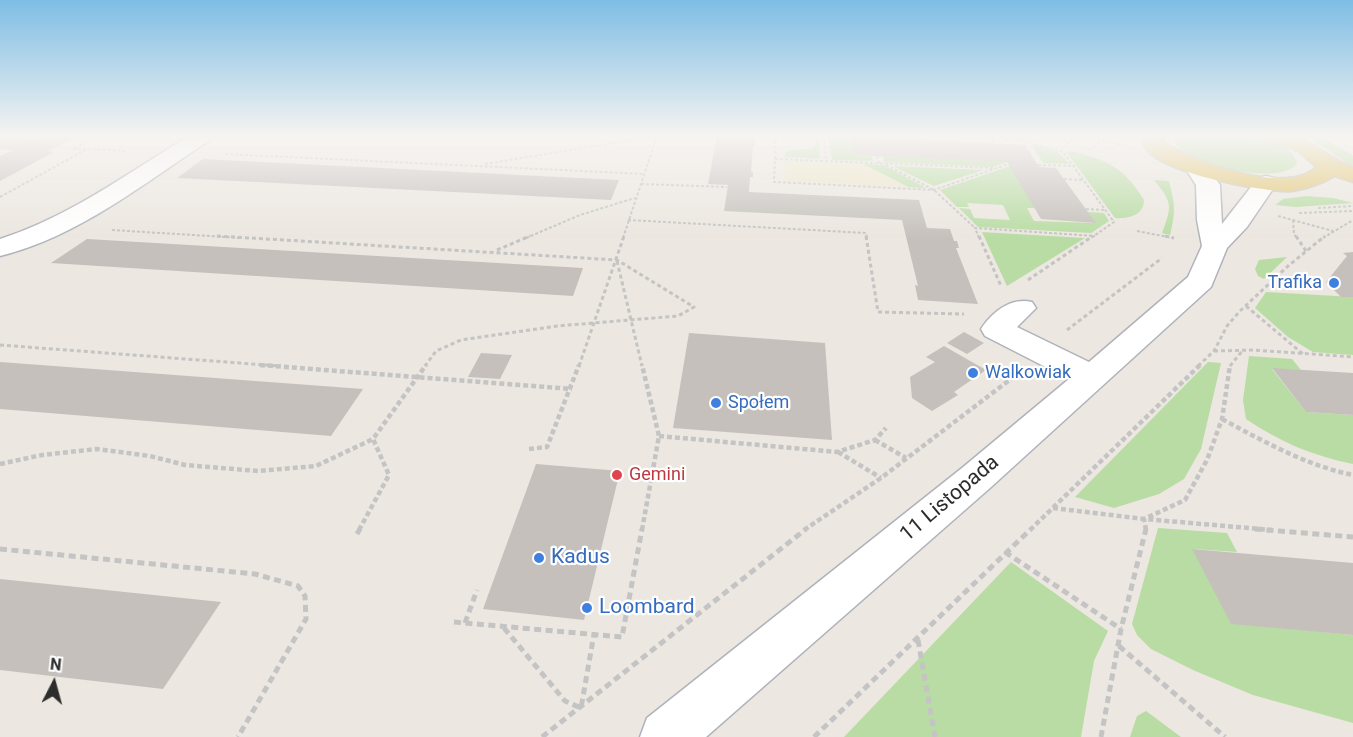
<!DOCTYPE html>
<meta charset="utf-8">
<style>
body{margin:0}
#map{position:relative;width:1353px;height:737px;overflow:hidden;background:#ece7e0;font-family:Roboto,sans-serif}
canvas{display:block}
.north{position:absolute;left:24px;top:653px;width:60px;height:60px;-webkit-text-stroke:4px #fff;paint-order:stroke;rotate:6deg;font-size:16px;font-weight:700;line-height:24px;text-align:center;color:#2c2c2c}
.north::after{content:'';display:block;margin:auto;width:21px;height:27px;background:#2c2c2c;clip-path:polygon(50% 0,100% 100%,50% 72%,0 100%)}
</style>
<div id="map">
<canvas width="1353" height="737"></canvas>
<div class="north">N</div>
</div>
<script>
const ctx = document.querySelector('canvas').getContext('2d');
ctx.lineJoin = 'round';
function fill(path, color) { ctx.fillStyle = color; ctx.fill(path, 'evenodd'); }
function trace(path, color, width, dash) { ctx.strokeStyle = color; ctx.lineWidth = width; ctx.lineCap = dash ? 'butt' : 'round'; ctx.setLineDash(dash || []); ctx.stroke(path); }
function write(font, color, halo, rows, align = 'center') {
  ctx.font = font + ' Roboto,sans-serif'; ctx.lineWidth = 4.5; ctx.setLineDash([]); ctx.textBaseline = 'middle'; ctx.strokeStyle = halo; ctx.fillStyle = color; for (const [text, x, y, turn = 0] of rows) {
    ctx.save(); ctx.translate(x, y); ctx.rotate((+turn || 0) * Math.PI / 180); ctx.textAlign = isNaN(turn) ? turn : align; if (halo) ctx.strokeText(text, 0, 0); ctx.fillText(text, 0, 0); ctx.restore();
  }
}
const green = new Path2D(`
 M786 136H819L820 159 784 157 786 152C795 148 805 150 814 147L816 143 814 140Z
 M828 136 850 137 853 155 872 156 873 161 832 160Z
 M1178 136C1205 136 1288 128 1297 163 1284 187 1183 166 1174 141Z
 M1306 136H1321L1353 156V167Z
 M1031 144C1047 147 1059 150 1069 164L1043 163Z
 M1071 151C1107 160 1124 167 1144 200 1144 216 1127 219 1115 218L1067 153Z
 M883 156 1007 162 993 167 884 162Z
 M863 164 884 165 926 188 908 187Z
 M892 166 984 170 934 186Z
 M1010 166 1035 208H1027L1034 221 1095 223 1088 212 1104 213 1109 221 1091 233 978 227 959 208 970 209 974 218 1010 220 1003 205 967 203 969 207H957L940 190Z
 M1154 180 1169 181C1175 205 1176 211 1170 235L1162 233C1172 206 1173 203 1154 180Z
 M1306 196 1333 198 1353 203 1296 207 1275 205 1283 199Z
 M982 232 1085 238 1007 286Z
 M1287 257 1264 279 1258 276 1255 269 1259 260Z
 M1266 292 1353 297V355L1313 352 1288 337 1255 308Z
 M1249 356 1292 359 1301 370 1272 369 1306 412 1353 415V464C1313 456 1280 442 1246 419L1243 400Z
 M1208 362 1221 363 1201 449 1184 479 1159 494 1114 508 1075 497Z
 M1158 528 1227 533 1237 552 1193 549 1231 623 1353 635V723L1253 695 1193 670 1151 649 1137 635 1132 624Z
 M1011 562 1108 631 1094 661 1081 737H844Z
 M1146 711 1181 737H1130L1137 716Z`);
const sand = new Path2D(`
 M784 161 863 164 908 187 786 181Z`);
const building = new Path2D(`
 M0 136 31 138 78 136 48 151 54 152 0 181V156L13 150 0 149Z
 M717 136H754L755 146H753L751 172H753V177H750L749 192 919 200 927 228 950 229 954 241H957L959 248H956L978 304 918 300 915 285 918 286 902 220 724 211 728 185 708 184Z
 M850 136 1025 145 1039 167 1056 168 1096 223 1041 219 1007 162 853 155Z
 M203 159 619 180 611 200 177 178Z
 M87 239 583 268 573 296 51 263Z
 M1353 252V297H1341L1326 282 1347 256 1343 253Z
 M964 332 984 343 967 354 947 343Z
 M689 333 825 343 832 440 673 428Z
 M944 346 986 370 954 392 958 395 932 411 912 398 910 377 935 362 926 357Z
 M481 353 512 355 500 379 468 377Z
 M0 362 363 389 331 436 0 409Z
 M1272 368 1353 373V415L1306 412Z
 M536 464 620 471 584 620 483 609Z
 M1192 549 1353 563V635L1231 624Z
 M0 579 221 602 163 689 0 670Z`);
const pathFar3 = new Path2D(`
 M776 136 774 182 934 190 1008 164
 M824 136 826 161
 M868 136H872
 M931 136 933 141
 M981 136 1024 141 1063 152 1114 222 1091 238
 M990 136 994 144
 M1088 136 1123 145
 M1067 144 1076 136
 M86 149H73L97 136
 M1089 150 1100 142
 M225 154 644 174
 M877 156 879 163
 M775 159 994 168
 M485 164 656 136
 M886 165 934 190 975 228
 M1038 165 1075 166
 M1064 179 1084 180
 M641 184 727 187
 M0 197 87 149 125 151
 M1318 208 1353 206
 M1086 209 1105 210
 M1299 213 1353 211
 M1278 216 1333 231
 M628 220 866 233 867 238
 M1293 220 1294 234 1297 238
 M112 230 242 238
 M1137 231 1173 238
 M526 238 580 215 635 198
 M623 238 657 136
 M979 238 975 228 1095 236
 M1323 238 1353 220`);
const pathFar2 = new Path2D(`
 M217 236 617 260 694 307 678 316 557 326 461 340 436 351 425 366
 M866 236 878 312 964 314
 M979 236 1001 286
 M1165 236 1174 238
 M1296 236 1306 251
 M497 250 530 236
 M617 261 642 366
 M1028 280 1093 236
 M1246 306 1303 354
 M1067 330 1162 258
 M0 345 279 366
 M1214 351 1254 350 1353 357
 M579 366 624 236
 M1198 366 1214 351 1227 326 1239 312 1288 266 1325 236
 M1230 366 1243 350`);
const pathFar1 = new Path2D(`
 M260 365 572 389
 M1222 419C1265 442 1305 465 1353 475
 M659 436 837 452 875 440 886 428
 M875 440 906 458
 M529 449 547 447 579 365
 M838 452 881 478
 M0 464 42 455 97 449 150 456 185 465 258 471 316 466 373 439
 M1053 508 1144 519 1272 530
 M359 530 389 475 373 439 426 365
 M642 530 659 436 642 365
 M804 530 881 478 1016 375
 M1030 530 1200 365
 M1146 530 1144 519 1185 500 1207 460 1222 419 1230 365`);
const path = new Path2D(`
 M1255 529 1353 537
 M357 534 360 529
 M0 549 255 574 298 586 305 596 306 619 238 737
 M1005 552 1121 629
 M454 622 622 637 642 529
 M465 623 477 590
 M504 628 565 701 581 708 594 634
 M918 640 935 737
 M1119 646 1225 737
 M542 737 806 529
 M814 737 1031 529
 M1101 737 1121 629 1146 529`);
const minor = new Path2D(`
 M189 136H213L210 140C144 183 78 237 0 256V239C69 217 128 173 189 136Z
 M1196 161 1204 163 1220 185 1222 224 1258 178 1266 176 1274 178 1277 183 1247 227 1227 248 1211 287 990 488 706 737H640L647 718 962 468 1069 379 985 336 981 329C992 312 1011 297 1032 302L1036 308 1017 327 1089 362 1188 277 1202 246 1197 220 1196 185 1185 168 1188 163Z`);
const major = new Path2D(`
 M1143 136H1163L1164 142C1193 162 1288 196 1316 167L1298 151 1269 140 1266 136C1313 132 1315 153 1353 167V182L1335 176C1321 184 1308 189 1292 191 1265 193 1154 172 1144 145 1143 145 1143 137 1143 136Z`);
const markers = [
 [1334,283,6,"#3f7fe0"],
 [973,373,6,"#3f7fe0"],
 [716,403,6,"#3f7fe0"],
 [617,475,6,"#e0444e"],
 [539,558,6,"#3f7fe0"],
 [587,608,6,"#3f7fe0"]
];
const shopNames = [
 ["Trafika",1322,283,"right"],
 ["Walkowiak",985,373],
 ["Społem",728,403]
];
const healthNames = [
 ["Gemini",629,475]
];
const nearStreetnames = [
 ["11 Listopada",950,499,-40]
];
const nearShopnames = [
 ["Kadus",551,558],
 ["Loombard",599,608]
];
fill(green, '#b8dca3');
fill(sand, '#ede6c7');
fill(building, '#c5c0bc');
trace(minor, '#b0b2bb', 3);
trace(major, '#c4c4c4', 3);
trace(pathFar3, '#c4c4c4', 2, [3, 2]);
trace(pathFar2, '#c4c4c4', 3, [4, 3]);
trace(pathFar1, '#c4c4c4', 4.5, [5, 3]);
trace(path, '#c4c4c4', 5, [7, 4.5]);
fill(minor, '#fff');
fill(major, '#e1c470');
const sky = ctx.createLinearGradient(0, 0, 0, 239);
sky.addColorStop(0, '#7ebde5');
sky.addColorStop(0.57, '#f6f4f1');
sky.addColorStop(1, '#f6f4f100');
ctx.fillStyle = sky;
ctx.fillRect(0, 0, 1353, 239);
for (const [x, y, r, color] of markers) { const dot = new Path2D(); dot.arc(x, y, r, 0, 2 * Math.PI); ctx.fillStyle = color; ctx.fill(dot); trace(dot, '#fff', 2); }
write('18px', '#366cbe', '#fff', shopNames, 'left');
write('18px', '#be3a42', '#fff', healthNames, 'left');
write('21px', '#2c2c2c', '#fff', nearStreetnames);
write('21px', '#366cbe', '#fff', nearShopnames, 'left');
</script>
